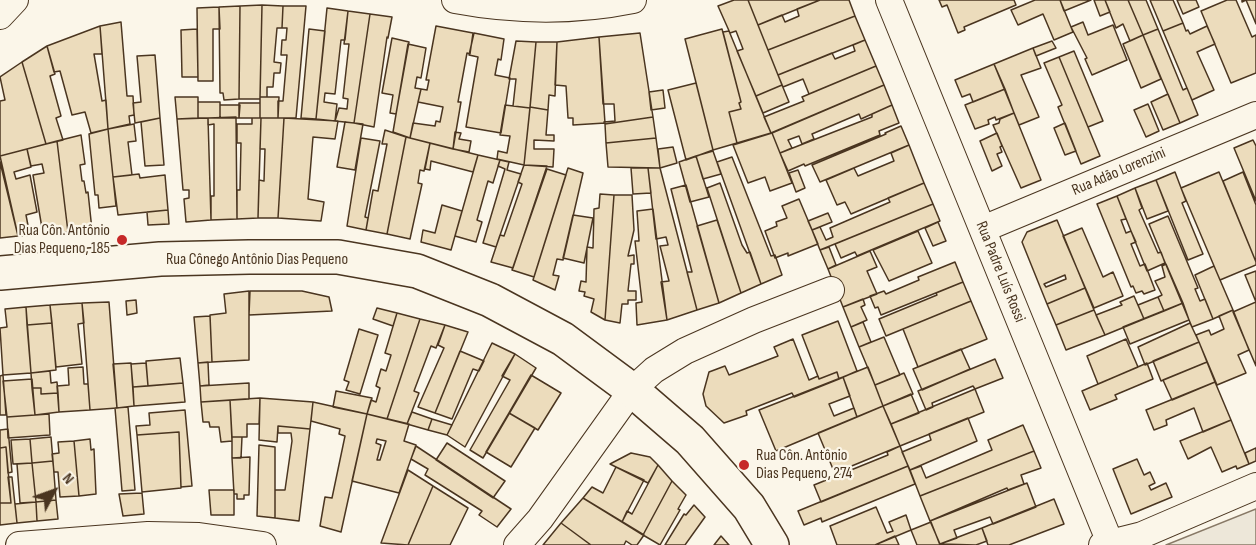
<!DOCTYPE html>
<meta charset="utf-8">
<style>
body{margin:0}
#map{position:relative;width:1256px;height:545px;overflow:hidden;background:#fbf6e9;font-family:"Sofia Sans Condensed",sans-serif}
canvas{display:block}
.north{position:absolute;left:24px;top:461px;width:60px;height:60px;-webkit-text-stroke:4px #fbf6e9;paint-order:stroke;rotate:49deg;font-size:16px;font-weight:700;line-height:24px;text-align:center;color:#4a3520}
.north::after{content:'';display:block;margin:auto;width:21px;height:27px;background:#4a3520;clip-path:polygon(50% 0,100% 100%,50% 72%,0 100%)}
</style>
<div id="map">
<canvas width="1256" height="545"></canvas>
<div class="north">N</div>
</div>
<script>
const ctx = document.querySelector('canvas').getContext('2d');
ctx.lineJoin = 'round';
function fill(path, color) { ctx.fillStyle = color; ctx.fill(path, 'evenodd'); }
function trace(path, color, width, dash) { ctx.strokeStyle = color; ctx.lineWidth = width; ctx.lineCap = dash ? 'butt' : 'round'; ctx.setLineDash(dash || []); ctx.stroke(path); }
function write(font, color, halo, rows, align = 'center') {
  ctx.font = font + ' "Sofia Sans Condensed",sans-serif'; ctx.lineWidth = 4.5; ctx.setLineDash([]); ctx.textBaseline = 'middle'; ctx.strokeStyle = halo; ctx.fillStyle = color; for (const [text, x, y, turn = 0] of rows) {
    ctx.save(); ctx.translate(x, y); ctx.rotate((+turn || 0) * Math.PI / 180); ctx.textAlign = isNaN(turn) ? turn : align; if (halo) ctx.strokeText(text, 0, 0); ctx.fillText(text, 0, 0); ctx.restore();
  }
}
const parking = new Path2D(`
 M1256 509V545H1166Z`);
const building = new Path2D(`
 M734 0H748L782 85 756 96 737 51 743 49 736 31 730 33 718 6Z
 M748 0H820L758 25Z
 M820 0H849L855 16 768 50 758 25 782 15 785 22 799 16 797 9Z
 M939 0H1014L1016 5 964 27 965 30 958 33 947 5 942 7Z
 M1035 0H1060L1073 32 1054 40 1043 14 1018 25 1011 10Z
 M1060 0H1091L1064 11Z
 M1094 0H1105L1110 12 1100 16Z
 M1105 0H1128L1143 35 1130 41 1123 24 1116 28Z
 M1128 0H1146L1158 29 1143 35Z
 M1150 0H1173L1183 23 1163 31Z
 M1177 0H1196L1199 7 1183 14Z
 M1227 0H1236L1252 37 1256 35V73L1231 83 1201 11Z
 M1242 0H1256V24L1246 0 1242 2Z
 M262 5 260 99H239L240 6Z
 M262 5 283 6 282 28H277L274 62 281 63 280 73H274L273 87H267V97H260Z
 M240 6 239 99 224 100 223 93H220L219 7Z
 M283 6H306L296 118H278V101H283L287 55H281L282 40H286L287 28H282Z
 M219 7 220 29H213V81H198L197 8Z
 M327 8 348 11 345 40H341L335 94 325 93 324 102 337 104 335 121 316 119Z
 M348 11 370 14 354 123 335 121 339 108 347 109 348 99 343 98 349 44H344Z
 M370 14 392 17 388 38 387 37 374 127 354 123Z
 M855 16 865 40 778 75 768 50Z
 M121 22 127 96H133L134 115 129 116 130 124 108 129 100 26Z
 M1083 22 1088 35 1113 25 1127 60 1092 75 1085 59 1087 58 1071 27Z
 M1183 23 1186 31 1188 30 1190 34 1207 26 1215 44 1197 52 1214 90 1192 100 1163 31Z
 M100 26 102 54H94L102 101 106 100 108 129 91 133 85 112 72 115 60 71 54 72 47 46Z
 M436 26 473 33 470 54 467 53 458 102H461L453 149 410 138 413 123 435 126 436 121 440 122 443 107 418 102 421 89 427 90 429 80H426Z
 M197 29 198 77H182L181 30Z
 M309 29 325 31 316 119 301 118Z
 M722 29 741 102 739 103 741 109 729 112 737 143 713 150 685 39Z
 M1158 29 1183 90 1187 88 1198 115 1180 123 1143 35Z
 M729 31 771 133 737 143 729 112 741 109 739 103 741 102 723 32Z
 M474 33 504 39 501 60 498 59 495 75 510 78 501 133 466 127 478 57 469 55Z
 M640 33 653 117 605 124 604 122 615 121 614 104H603L599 37Z
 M1143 35 1161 79 1141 88 1123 44Z
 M599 37 605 123 573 125V118H568L566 86 555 85 557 42Z
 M392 38 409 42 396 114 390 113 393 95 382 93Z
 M865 40 876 66 809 94 803 79 783 87 778 75 832 53 835 59 855 51 853 45Z
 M516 41 536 42 530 108 513 106 516 79H509Z
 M1052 41 1056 48 1036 56 1033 48Z
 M536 42H557L555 96 549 95 548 110 530 107Z
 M408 44 426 48 421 78 417 77 415 88 421 89 410 138 393 132Z
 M47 46 55 74 50 76 61 116 56 118 63 140 46 144 22 62Z
 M1033 48 1041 68 1021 75 1039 117 1019 125 994 64Z
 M1074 51 1103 121 1088 127 1059 57Z
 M155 55 160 118 135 123 133 103 141 102 137 56Z
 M1059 57 1100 156 1081 164 1058 107 1062 105 1044 63Z
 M22 62 46 144 0 156V101L5 100 0 77Z
 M994 64 1005 89 973 102 970 94 962 97 955 80Z
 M876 66 884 85 771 133 764 117 804 101 802 97Z
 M696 83 713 150 686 160 668 90Z
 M782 85 789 102 763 113 756 96Z
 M884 85 892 105 861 119 859 114 812 134 814 139 802 144 799 136 788 140 792 148 780 153 772 133Z
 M1005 89 1014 113 996 120 995 117 988 120 989 124 975 129 965 105Z
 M663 90 665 108 651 110 649 92Z
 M1168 94 1180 123 1163 130 1151 102Z
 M175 97H198V118L177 119Z
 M260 97H279L278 118H260Z
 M198 102H220V118H198Z
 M239 103H260V118H239Z
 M1148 104 1159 131 1146 137 1134 110Z
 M220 105H240L239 118H220Z
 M505 105 530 108 524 165 497 159 498 151 507 153 510 136 500 135Z
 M892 105 899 123 879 131 880 135 805 166 804 164 788 171 780 153 872 117V114Z
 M530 107 548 110 546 135H554V141L534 140V149H554L553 167 524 165Z
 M1014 113 1041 180 1021 188 993 125 999 123 1000 119Z
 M236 117 237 219 211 220V196H214V124L208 125V118Z
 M653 117 656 138 606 143 605 124Z
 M160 118 164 165 145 166 141 122Z
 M208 118 211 220 186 222 184 199 189 198V190H183L177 119Z
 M252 118H261L258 218 237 219V190H240L241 143H237V124H252Z
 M261 118H284L278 218H258L259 180 264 181 265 149H260Z
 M284 118 338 121 335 139 313 137 308 199 324 202 321 221 278 218Z
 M345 122 363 124 355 170 337 167Z
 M1065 123 1076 151 1065 155 1054 128Z
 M134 124 136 141 128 142 132 175 113 177 108 129Z
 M901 126 909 145 820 182 812 165 886 134 885 133Z
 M108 129 116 206 99 208 98 195H95L89 134Z
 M385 130 406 137 387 234 366 230 373 190 378 191 387 144H382Z
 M455 132 461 133 459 139 471 141 469 152 453 149Z
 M772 133 792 183 770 191 765 177 748 183 733 145Z
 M997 133 1002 146 1000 147 1002 152 997 154 1002 166 992 171 980 141Z
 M81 135 85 164 80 165 82 181H84L86 193 88 192 92 230 68 232 57 141Z
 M406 137 430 143 424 171 420 170 418 183 422 184 410 239 387 234Z
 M361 138 380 141 365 217 368 218 366 230 347 226Z
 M656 138 660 168 608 167 606 143Z
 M1253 140 1256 146V201L1234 148Z
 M57 141 68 232 43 234 33 175 44 173 42 164 31 166 27 149Z
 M430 143 478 155 473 172 431 161 430 170 425 169Z
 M909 145 924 183 851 214 845 202 837 205 826 180 854 168 858 176 894 161 891 153Z
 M673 147 677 163 660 168 658 149Z
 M27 149 31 167 14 172 16 179 30 175 37 212 26 215 30 236H18L0 156Z
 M713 151 721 174 703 179 696 156Z
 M478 155 500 160 493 183 488 181 477 220 482 222 476 242 455 236Z
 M696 156 709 197 690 202 679 162Z
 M732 157 771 256 775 255 782 275 761 284 717 162Z
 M500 160 509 162 507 170 521 174 496 247 483 243 505 169 498 166Z
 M0 162 18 236 0 238Z
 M524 165 547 166 513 268 491 262 500 235 504 236 522 184 518 182Z
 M568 168 583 173 563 260 557 259 553 275 559 276 555 290 533 280Z
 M631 168H648L651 193 633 194Z
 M648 168H660L697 310 667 320 661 282 669 281 660 246 668 245 666 237 656 239Z
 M547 169 566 175 534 277 512 270Z
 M798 170 805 188 796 192 789 173Z
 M1175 172 1186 201 1182 203 1203 254 1188 260 1156 180Z
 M1219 172 1256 262V265L1220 280 1181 188Z
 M1243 172 1256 205V262L1223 181Z
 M139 174 140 178 165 175 168 210 118 215 113 177Z
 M1156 180 1168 211 1147 219 1135 188Z
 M720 183 742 245 747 253 750 252 761 284 741 293 707 188Z
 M924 183 933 204 820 250 812 230 820 227 826 240 833 237 830 228 890 202 888 198Z
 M686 185 719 303 697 310 687 272H692L671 189Z
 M1135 188 1142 208 1139 210 1158 253 1161 252 1165 263 1147 271 1117 196Z
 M600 194 614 195 605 320 591 312 594 299 584 296 585 292 579 291 581 281 586 282 587 247 593 248 594 209 599 208Z
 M614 195H632L634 230 628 256 634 255V264H631L628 291H636V300H628V304H622L620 323 605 320Z
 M1117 196 1126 219 1121 220 1126 233 1131 231 1136 242 1131 244 1140 266 1145 264 1155 290 1144 294 1142 291 1136 293 1133 286 1131 287 1097 204Z
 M799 199 818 244 788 256V253L775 258 765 231 777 226 776 222 787 218 782 206Z
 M933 204 940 221 857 256 855 252 841 258 835 244Z
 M442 205 462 211 451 250 421 242 423 230 435 233Z
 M653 209 667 320 637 325 636 303 642 302 635 241H639L637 211Z
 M168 210 169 224 148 225 147 212Z
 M828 213 832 222 812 230 808 221Z
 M573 215 593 218 584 263 563 258Z
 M1168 216 1198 288 1195 289 1200 301 1205 299 1213 319 1192 327 1149 224Z
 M717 220 741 293 719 303 697 226Z
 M1057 220 1085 288 1047 304 1022 242 1027 232ZM1065 275 1066 279 1046 287 1044 284Z
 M938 222 946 241 933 246 925 228Z
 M1082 228 1103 277 1113 272 1123 296 1094 308 1063 236Z
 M918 231 932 263 889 281 873 250Z
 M829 247 836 265 828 269 820 250Z
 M870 251 877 267 867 271 877 294 843 307 828 269Z
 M955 262 963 282 881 315 878 307 875 308 870 296 884 291 886 294 919 280 918 277Z
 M1166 264 1183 303 1164 311 1158 297 1162 295 1155 281 1165 277 1162 266Z
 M1214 266 1233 310 1213 319 1195 275Z
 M1256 271V302L1245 275Z
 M963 282 971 301 886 336 879 319 937 295 936 293Z
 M1085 288 1094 310 1056 325 1047 304Z
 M249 291V360L212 362 210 315 226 313 224 294Z
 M250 291H302L329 297 332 311 249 315Z
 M1134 296 1144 319 1105 335 1096 315 1122 305 1120 302Z
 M1158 297 1164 311 1144 319 1138 305Z
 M863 299 865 305 861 307 867 320 851 327 843 307Z
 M136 300 137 313 127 315 126 301Z
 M971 301 987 339 918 367 903 329Z
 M109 302 117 408 90 410 82 303Z
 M1256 302V366L1233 312Z
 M82 303 84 323 78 324 82 364 56 367 50 305Z
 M1183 303 1189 320 1130 344 1123 327Z
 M50 305 52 323 27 325 26 307Z
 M26 307 31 373 3 375 0 328 7 327 5 309Z
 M377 308 397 313 393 326 373 319Z
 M1094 310 1105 335 1066 350 1056 325Z
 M1233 310 1249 350 1238 355 1246 373 1217 385 1196 335 1209 330 1211 335 1224 329 1219 316Z
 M397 313 420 319 387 419 367 414 371 400 376 402 380 388 376 386 381 369 386 371 391 355 385 353Z
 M210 316 212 362 198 363 194 317Z
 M420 319 445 325 436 348 431 346 414 391 419 393 407 424 387 419Z
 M838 321 857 371 839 379 837 372 819 379 802 335Z
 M863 322 871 342 859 347 851 327Z
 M52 323 56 370 31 373 27 325Z
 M1190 323 1199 342 1145 365 1138 347Z
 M445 325 468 332 435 413 418 407 444 348 438 345Z
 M359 329 378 335 360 394 346 390 349 382 344 380Z
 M884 337 900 375 875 385 859 347Z
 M793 339 809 380 818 376 819 379 837 372 839 379 794 397 792 393 746 411 747 415 724 423 706 406 703 394 709 372 725 366 729 375 778 356 774 347Z
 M1126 339 1138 367 1098 384 1087 356Z
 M1199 342 1207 362 1161 381 1153 361Z
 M492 343 515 354 465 447 447 435Z
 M961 349 970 369 922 390 913 369Z
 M460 351 484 361 479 371 473 369 452 419 435 413Z
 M515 354 536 368 483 458 470 450 510 380 502 376Z
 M180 358 183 383 148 386 146 361Z
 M995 359 1003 378 975 389 973 386 932 403 933 407 926 410 918 391Z
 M208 362 209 385 200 386 198 363Z
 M1207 362 1215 382 1172 400 1163 380Z
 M131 363 134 406 117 408 113 364Z
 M146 363 148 386 133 387 131 364Z
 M1147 363 1153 379 1115 395 1117 399 1090 410 1082 391Z
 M83 367 84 384H88L90 410 59 412 57 386 69 385 68 368Z
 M868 367 883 406 857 417 843 377Z
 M50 371 51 383 57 382 58 393 41 394V388H32L31 373Z
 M904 373 913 394 883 406 875 385Z
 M3 375 6 415H0V376Z
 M531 375 561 393 538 430 509 413Z
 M843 377 850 396 829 404 834 416 854 408 857 417 776 451 759 410Z
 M32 379 35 415 7 417 3 381Z
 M1215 382 1231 420 1203 432 1194 408 1166 420 1167 425 1154 430 1146 410Z
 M183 383 185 402 134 406 133 387Z
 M249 383V399L201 402 200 386Z
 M32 388H41V394L58 393 59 412 35 415Z
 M975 389 984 412 900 446 891 424Z
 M336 391 372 398 367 414 333 407Z
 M911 394 919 413 891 424 883 406Z
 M260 398 313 402 310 429 278 426 277 442 259 440Z
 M260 398 259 424H247V437H232L230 400Z
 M230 400 232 441 221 442 219 427H210L209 422H203L201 402Z
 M313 402 367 414 341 532 320 526 325 497 332 498 345 436 339 434 340 429 311 421Z
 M883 406 900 446 842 470 841 466 833 469 818 433Z
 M128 407 135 490 122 491 115 408Z
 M185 410 192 486 181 487 179 432 137 435 136 426 150 425 149 413Z
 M412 412 432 419 428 430 407 424Z
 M509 413 535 428 511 467 486 452Z
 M49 414 50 435 8 438 7 417Z
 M367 414 409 424 404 441 416 445 399 493 352 481ZM377 439 386 441 380 460H377L381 445 376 443Z
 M968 418 977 441 910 470 902 452 931 440 929 434Z
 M432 419 452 425 447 435 428 430Z
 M1231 420 1249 464 1237 469 1236 466 1222 472 1211 447 1188 459 1180 441Z
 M1023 425 1034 451 920 496 910 470 921 466 926 478 992 450 988 440Z
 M278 426 310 429 299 521 275 518V490H285L292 441 291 433H278Z
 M8 429 12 472 8 473 6 447 0 448V430Z
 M179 432 181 488 142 492 137 435Z
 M51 437 53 461 32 463 30 439Z
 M232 437H242L241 458H232Z
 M30 439 32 463 13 464 11 440Z
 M90 439 91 450 94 449 96 494 79 496 74 441Z
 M74 441 79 496 60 497 58 472H54L52 454 59 453 58 442Z
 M447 443 505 481 493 498 436 460Z
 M259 445 275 447V518L257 516Z
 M416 446 511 509 497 527 479 515 482 511 425 475 428 469 411 459Z
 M900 446 908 466 821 502 814 485 888 455 887 452Z
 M6 447 11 503H0V448Z
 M1256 448V461L1249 464 1245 453Z
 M1034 451 1041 468 1021 475 1024 484 1008 490 1007 488 930 521 920 496Z
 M631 453 650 457 658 465 648 483 610 464Z
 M250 457 249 495H244V499H237V494H234L232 458Z
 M1137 459 1144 475 1150 472 1155 483 1149 486 1151 490 1166 483 1172 497 1131 514 1113 469Z
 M53 461 56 500 36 502 32 463Z
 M32 463 36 502 20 503 17 464Z
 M658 465 672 481 643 535 622 522 627 511 632 514Z
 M908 466 915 484 822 522 821 518 804 525 798 511Z
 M616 467 644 480 622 522 583 498 592 487 603 493Z
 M408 470 433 486 408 545 381 543Z
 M8 477H12L17 523 0 525V503H11Z
 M672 481 686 495 678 509 680 510 660 545 643 535Z
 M1027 483 1036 507 993 524 990 517 954 530 957 538 940 544 930 521Z
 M433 486 468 508 450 545H408Z
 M209 490H234V515H211Z
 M142 493 144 514 123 516 119 494Z
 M583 498 644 535 637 545H632L626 541 624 545H591L561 523Z
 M1054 499 1064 524 1009 545H988L982 528Z
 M56 500 58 519 37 521 36 502Z
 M36 502 37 521 17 523 15 504Z
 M694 505 705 517 685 545H665L684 514 686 515Z
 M876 507 887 533 893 531 889 522 906 515 911 530 875 545H837L830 526Z
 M931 522 940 545H917L911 530Z
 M561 523 591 545H543Z
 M982 528 987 541 976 545 940 544Z
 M721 536 729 545H714Z
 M895 536 899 545H875Z`);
const street = new Path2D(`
 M455 0C514 11 574 12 633 0
 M889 0 1111 545
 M0 16 15 0
 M983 229 1256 115
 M19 545 148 535 199 536 263 545
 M517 545 540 519 632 390 654 370 685 351 754 320 831 290
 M1102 545 1142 535 1256 486`);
const secondary = new Path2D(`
 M0 273 160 259 249 257H338L417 271 490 300 563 339 632 390 690 440 749 507 772 545`);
const markers = [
 [122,240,6,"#c62828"],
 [744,465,6,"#c62828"]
];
const streetNames = [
 ["Rua Adão Lorenzini",1119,172,-23],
 ["Rua Cônego Antônio Dias Pequeno",257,260],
 ["Rua Padre Luís Rossi",1000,272,68]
];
const poiNames = [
 ["Rua Côn. Antônio",110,231],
 ["Dias Pequeno, 185",110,249],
 ["Rua Côn. Antônio",756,456,"left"],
 ["Dias Pequeno, 274",756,474,"left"]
];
fill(parking, '#ede7d9');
trace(parking, '#887966', 1.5);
fill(building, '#ecdcbc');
trace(building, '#4a3520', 1.5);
trace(street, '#4a3520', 28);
trace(secondary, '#4a3520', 36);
trace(street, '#fbf6e9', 26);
trace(secondary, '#fbf6e9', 33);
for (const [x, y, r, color] of markers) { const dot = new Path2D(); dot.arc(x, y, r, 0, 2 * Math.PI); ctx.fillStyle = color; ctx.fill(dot); trace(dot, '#fbf6e9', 2); }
write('16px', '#4a3520', '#fbf6e9', streetNames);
write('16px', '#4a3520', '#fbf6e9', poiNames, 'right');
</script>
